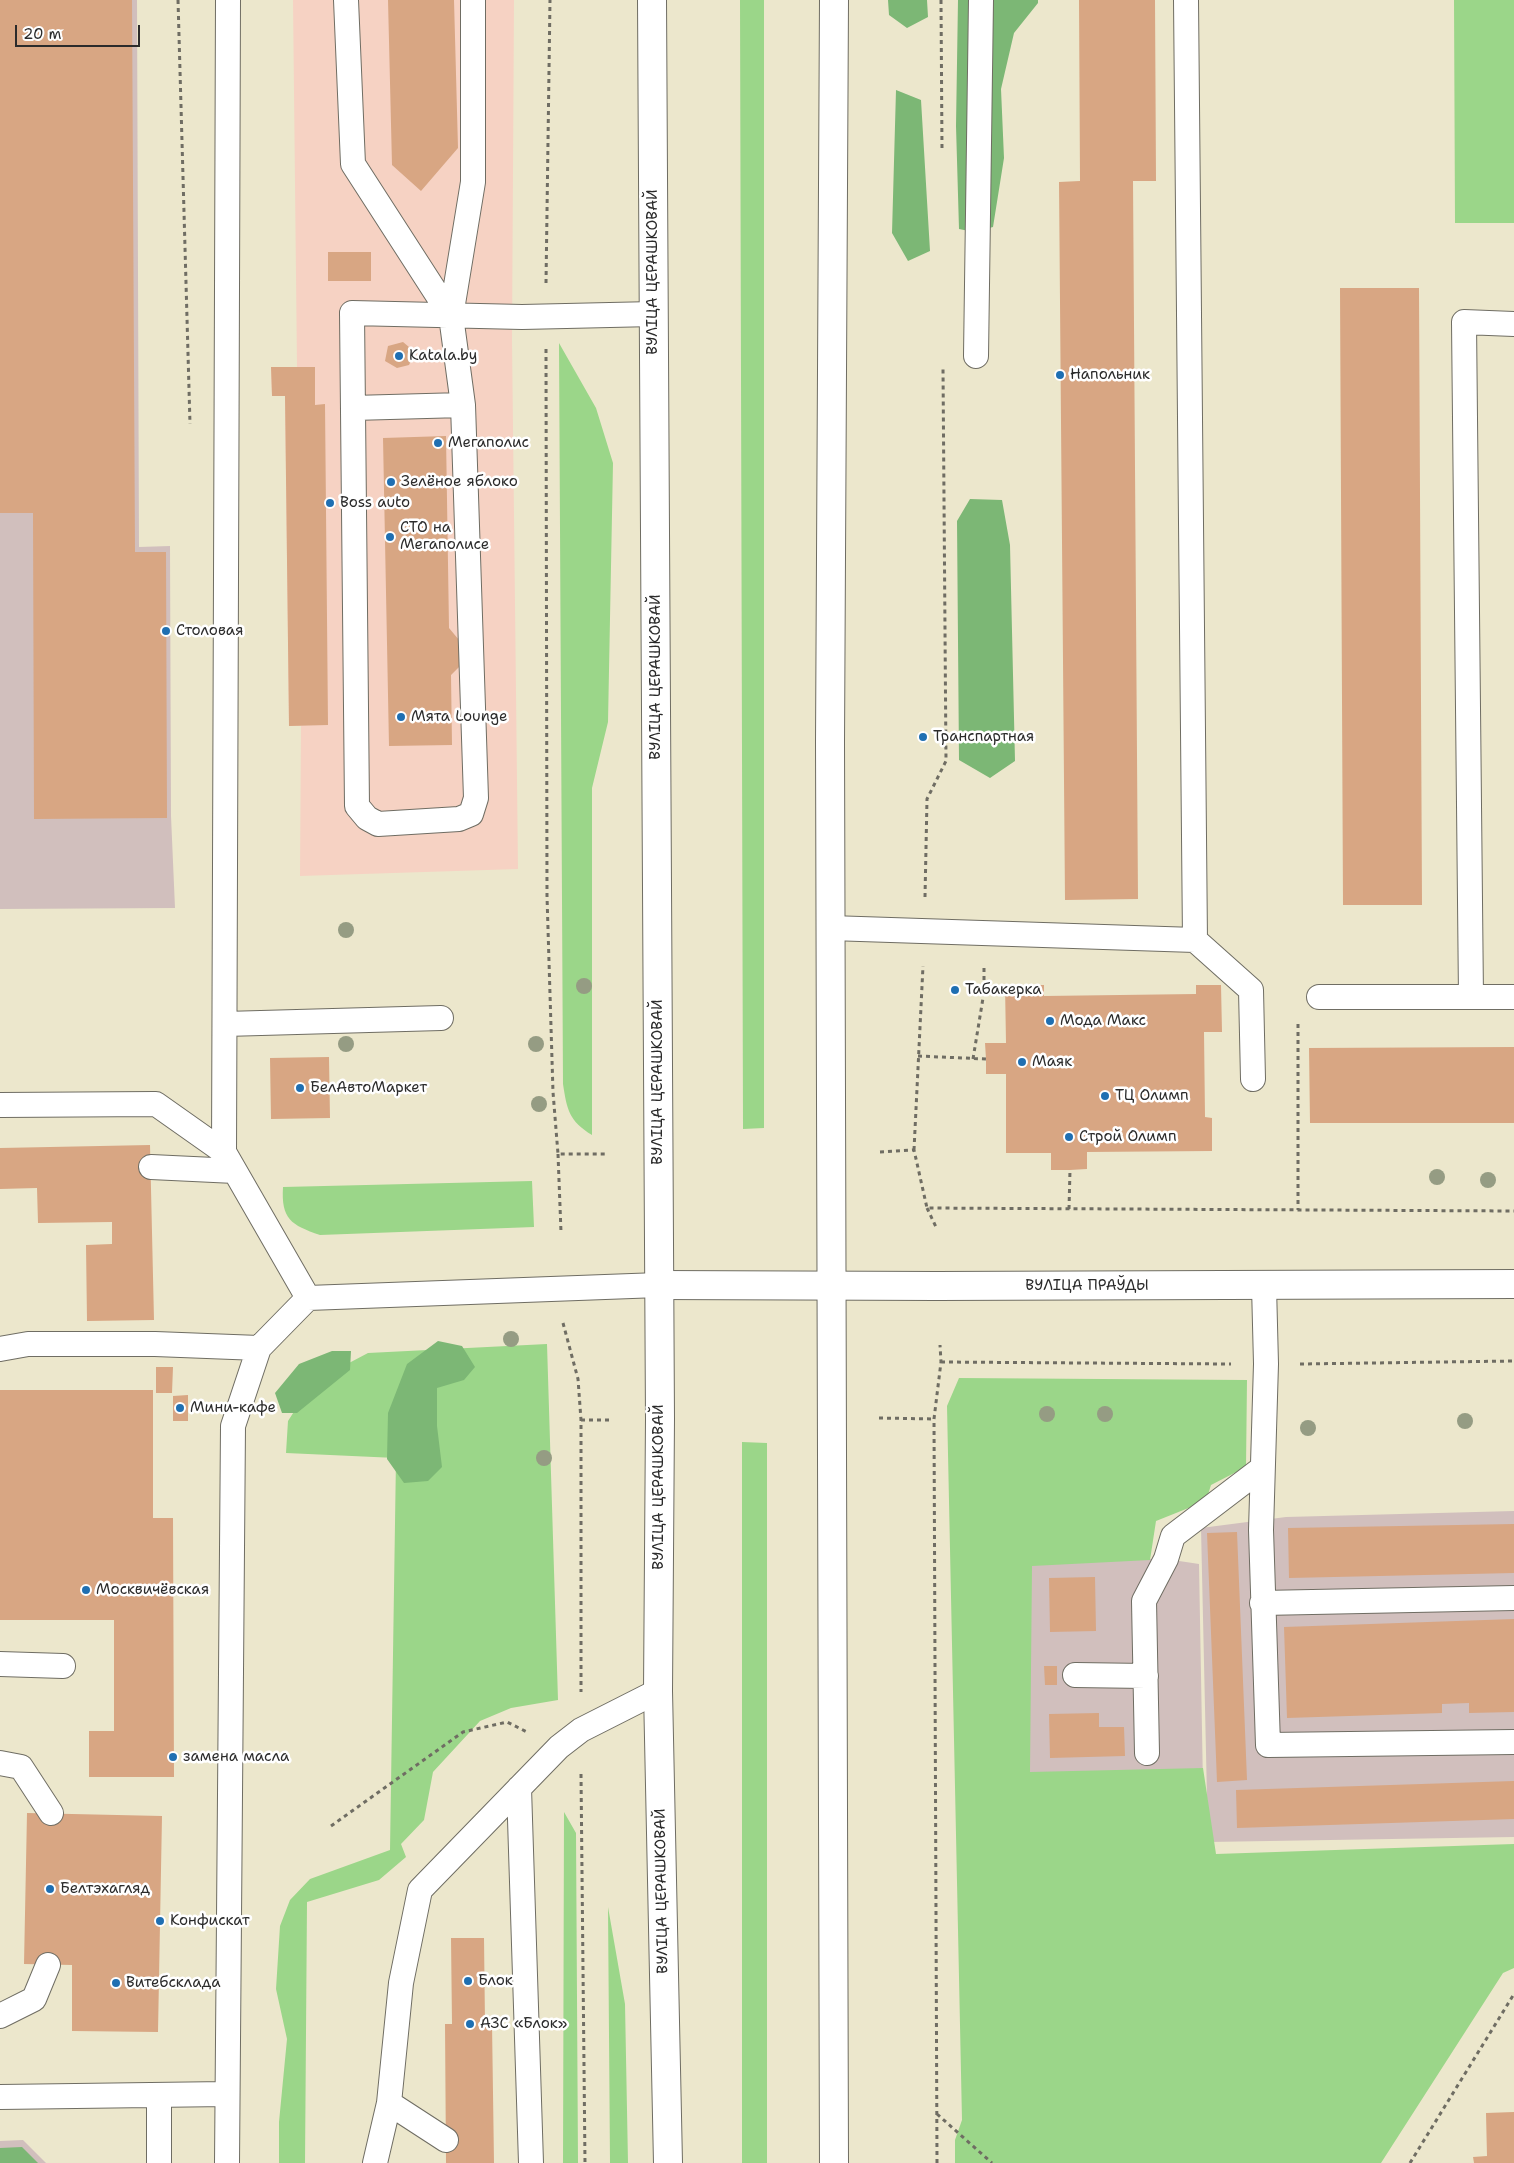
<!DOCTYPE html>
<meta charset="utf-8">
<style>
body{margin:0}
#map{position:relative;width:1514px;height:2163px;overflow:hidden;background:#ece7cc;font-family:"Shantell Sans",sans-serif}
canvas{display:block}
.scale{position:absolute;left:15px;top:25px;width:125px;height:22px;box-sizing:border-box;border:2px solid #2b2b2b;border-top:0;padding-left:6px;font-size:15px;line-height:18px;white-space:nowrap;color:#2b2b2b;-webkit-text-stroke:4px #fff;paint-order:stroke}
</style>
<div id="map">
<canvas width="1514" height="2163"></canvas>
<div class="scale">20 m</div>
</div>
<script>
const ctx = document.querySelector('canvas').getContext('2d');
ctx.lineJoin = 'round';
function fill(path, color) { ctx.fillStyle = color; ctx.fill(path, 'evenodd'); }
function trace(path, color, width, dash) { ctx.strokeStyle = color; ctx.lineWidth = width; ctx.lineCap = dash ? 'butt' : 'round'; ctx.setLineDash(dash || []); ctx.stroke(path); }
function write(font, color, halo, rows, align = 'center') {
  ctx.font = font + ' "Shantell Sans",sans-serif'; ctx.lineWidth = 5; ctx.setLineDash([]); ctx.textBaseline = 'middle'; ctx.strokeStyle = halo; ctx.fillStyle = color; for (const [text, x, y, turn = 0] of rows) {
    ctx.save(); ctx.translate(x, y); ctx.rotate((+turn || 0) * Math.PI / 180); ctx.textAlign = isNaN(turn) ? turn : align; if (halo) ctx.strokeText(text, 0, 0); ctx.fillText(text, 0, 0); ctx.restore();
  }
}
const built = new Path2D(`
 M293 0H514L512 340 518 869 300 876 301 726H289L285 396H272L271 367H297Z`);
const industrial = new Path2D(`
 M0 0H137L139 547 170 546 171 816 175 908 0 909Z
 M1514 1511V1837L1208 1842 1201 1528 1286 1517Z
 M989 1559H1166L1199 1564 1209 2119 991 2124Z
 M23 2140 46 2163H0V2141Z`);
const green = new Path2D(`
 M740 0H764V1128L743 1129Z
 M1454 0H1514V223H1455Z
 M559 343 596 408 613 463 608 722 592 788V1135C569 1121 567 1110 563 1084Z
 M532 1181 534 1227 320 1235C291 1225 281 1219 283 1187Z
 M547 1344 558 1700 511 1708 480 1721 433 1772 424 1820 401 1844 406 1857 379 1880 307 1902 305 2163H279V2122L287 2039 276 1989 280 1926 290 1900 310 1879 390 1850 396 1458 286 1453 288 1421 313 1382 368 1353Z
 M959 1378 1247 1380 1246 1467 1211 1485 1206 1501 1156 1521 1150 1560 1032 1566 1030 1772 1203 1768 1216 1854 1514 1844V1968L1503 1973 1381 2163H955V2140L962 2120 947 1406Z
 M742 1442 767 1443V2163H742Z
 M564 1812 576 1833 578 2163H563Z
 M608 1907 625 2004 628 2163H610Z`);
const forest = new Path2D(`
 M888 0H927L928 17 907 28 889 15Z
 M958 0H1038V3L1014 33 1001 89 1004 158 993 227 974 232 959 229 956 126Z
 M896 90 921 100 930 251 908 261 892 233Z
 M970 499 1002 500 1010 545 1015 761 990 778 959 760 957 521Z
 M438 1341 462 1346 475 1367 464 1380 437 1388V1426L442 1467 428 1481 404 1483 387 1459 388 1413 407 1364Z
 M332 1351H351L350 1370 297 1413H282L275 1393 299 1364Z
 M22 2147 38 2163H0V2148Z`);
const building = new Path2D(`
 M0 0H132L135 552H166L167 818 34 819 33 513H0Z
 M388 0H454L458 148 421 191 392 165Z
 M1079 0H1155L1156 181H1133L1138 899 1065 900 1059 182 1080 181Z
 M328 252H371V281H328Z
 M1340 288H1419L1422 905H1343Z
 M403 342 415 352 409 365 397 368 385 361 388 346Z
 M271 367H315V405L325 404 328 725 289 726 285 396H272Z
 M446 436 449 628 459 640 460 666 451 675 452 745 389 746 383 438Z
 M1005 985H1044V996L1196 994V985H1221L1222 1032H1204L1205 1117 1212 1118V1151L1087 1152V1169L1070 1170H1051V1153H1006V1074H986V1059L985 1043H1006Z
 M1514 1047V1123H1310L1309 1048Z
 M329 1057 330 1118 271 1119 270 1058Z
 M150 1145 154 1320 87 1321 86 1245 112 1244V1222L38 1223 37 1188 0 1189V1148Z
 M156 1367H173L172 1393H156Z
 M0 1390H153V1518H173L174 1777H89V1731H114V1620H0Z
 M188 1395V1421H173V1396Z
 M1514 1524V1573L1289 1578 1288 1528Z
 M1237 1532 1247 1780 1217 1782 1207 1533Z
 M1095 1577 1096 1631 1050 1632 1049 1578Z
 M1514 1619V1712L1469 1713V1703L1442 1704V1713L1287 1718 1284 1627Z
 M1044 1666H1057V1685H1045Z
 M1099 1713V1727H1124L1125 1756 1050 1758 1049 1714Z
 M1514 1781V1819L1237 1828 1236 1790Z
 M27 1813 162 1816 158 2032 72 2031V1965L24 1964Z
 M451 1938H484L485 2024 492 2023 494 2163H446L445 2024H452Z
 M1514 2112V2163H1474L1473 2157 1487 2156 1486 2113Z`);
const path = new Path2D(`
 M178 0 190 424
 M941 0 942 149
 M546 283 550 0
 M546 349 547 896 553 1092 558 1154H605
 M925 897 927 799 946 761 943 368
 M1298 1024V1210
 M918 1056 986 1059
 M973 1059 984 992V966
 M914 1150 923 966
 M880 1152 914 1150 927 1208 1514 1211
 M558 1154 561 1232
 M927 1208 936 1227
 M1069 1209 1070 1170
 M563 1323 578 1379 581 1420V1692
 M941 1362 1231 1364
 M1300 1364 1514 1361
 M879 1418 934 1419
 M581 1420H609
 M581 1774 585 2163
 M331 1826 463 1732 507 1722 527 1732
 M937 2114 992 2163
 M937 2163 934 1419 941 1362 940 1345
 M1410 2163 1514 1994`);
const service = new Path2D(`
 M346 0 353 164 451 316
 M473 0V182L451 316 463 405 476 798 471 814 459 819 378 824 367 818 357 806 352 313 522 317 654 314
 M1186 0 1195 940
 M1514 324 1464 322 1471 997H1514
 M976 356 981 0
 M353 408 463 405
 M830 928 1195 940 1251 990 1253 1079
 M1319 997H1471
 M225 1024 441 1018
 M0 1105 156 1104 224 1152 308 1298
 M224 1152 228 0
 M151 1167 235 1171
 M1264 1286 1266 1364 1261 1530 1268 1745 1514 1742
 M0 1349 28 1344H155L259 1348
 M1262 1603 1514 1598
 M0 1664 63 1666
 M1075 1675 1146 1676
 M1147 1753 1144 1601 1166 1559 1173 1536 1261 1469
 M0 1763 21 1767 51 1813
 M519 1788 531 2163
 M0 2016 34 1999 48 1965
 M159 2095V2163
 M0 2097 226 2094
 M389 2103 446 2140
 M227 2163 233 1426 259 1348 308 1298 659 1285
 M375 2163 389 2103 401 1983 420 1890 559 1747 581 1730 658 1691`);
const secondary = new Path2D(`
 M659 1285 937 1286 1514 1284`);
const primary = new Path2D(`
 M652 0 660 1418 658 1691 668 2163
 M834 0 830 741 834 2163`);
const trees = [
 [346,930],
 [584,986],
 [346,1044],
 [536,1044],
 [539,1104],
 [1437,1177],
 [1488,1180],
 [511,1339],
 [1047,1414],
 [1105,1414],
 [1465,1421],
 [1308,1428],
 [544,1458]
];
const markers = [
 [399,356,5,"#1f6fb2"],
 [1060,375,5,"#1f6fb2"],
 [438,443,5,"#1f6fb2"],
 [391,482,5,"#1f6fb2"],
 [330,503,5,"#1f6fb2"],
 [390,537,5,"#1f6fb2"],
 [166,631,5,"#1f6fb2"],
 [401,717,5,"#1f6fb2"],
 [923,737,5,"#1f6fb2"],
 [955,990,5,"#1f6fb2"],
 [1050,1021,5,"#1f6fb2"],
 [1022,1062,5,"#1f6fb2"],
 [300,1088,5,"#1f6fb2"],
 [1105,1096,5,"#1f6fb2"],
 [1069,1137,5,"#1f6fb2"],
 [180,1408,5,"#1f6fb2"],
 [86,1590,5,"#1f6fb2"],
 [173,1757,5,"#1f6fb2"],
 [50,1889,5,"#1f6fb2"],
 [160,1921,5,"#1f6fb2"],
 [468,1981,5,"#1f6fb2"],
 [116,1983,5,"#1f6fb2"],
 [470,2024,5,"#1f6fb2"]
];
const streetNames = [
 ["ВУЛІЦА ЦЕРАШКОВАЙ",653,272,-90],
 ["ВУЛІЦА ЦЕРАШКОВАЙ",656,677,-90],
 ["ВУЛІЦА ЦЕРАШКОВАЙ",658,1082,-90],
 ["ВУЛІЦА ПРАЎДЫ",1087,1286],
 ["ВУЛІЦА ЦЕРАШКОВАЙ",659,1487,-90],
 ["ВУЛІЦА ЦЕРАШКОВАЙ",662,1891,-91]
];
const poiNames = [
 ["Katala.by",409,356],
 ["Напольник",1070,375],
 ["Мегаполис",448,443],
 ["Зелёное яблоко",401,482],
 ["Boss auto",340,503],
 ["СТО на",400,528],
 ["Мегаполисе",400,545],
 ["Столовая",176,631],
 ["Мята Lounge",411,717],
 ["Транспартная",933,737],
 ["Табакерка",965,990],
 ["Мода Макс",1060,1021],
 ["Маяк",1032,1062],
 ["БелАвтоМаркет",310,1088],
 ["ТЦ Олимп",1115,1096],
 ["Строй Олимп",1079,1137],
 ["Мини-кафе",190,1408],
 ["Москвичёвская",96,1590],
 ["замена масла",183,1757],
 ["Белтэхагляд",60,1889],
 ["Конфискат",170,1921],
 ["Блок",478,1981],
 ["Витебсклада",126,1983],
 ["АЗС «Блок»",480,2024]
];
fill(built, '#f6d2c3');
fill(industrial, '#d1bfbd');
fill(green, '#9bd689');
fill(forest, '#7cb775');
fill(building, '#d8a683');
trace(service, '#6f6d63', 26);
trace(secondary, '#6f6d63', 30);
trace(primary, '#6f6d63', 30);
trace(path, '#6f6d63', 3, [4, 4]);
trace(service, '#fff', 24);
trace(secondary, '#fff', 28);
trace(primary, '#fff', 28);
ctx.fillStyle = '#959c83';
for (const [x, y] of trees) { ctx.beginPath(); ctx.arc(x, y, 8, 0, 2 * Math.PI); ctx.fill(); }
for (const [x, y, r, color] of markers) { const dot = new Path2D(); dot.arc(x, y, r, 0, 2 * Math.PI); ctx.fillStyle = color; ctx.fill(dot); trace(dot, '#fff', 2); }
write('15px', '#2b2b2b', '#fff', streetNames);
write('15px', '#2b2b2b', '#fff', poiNames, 'left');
</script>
